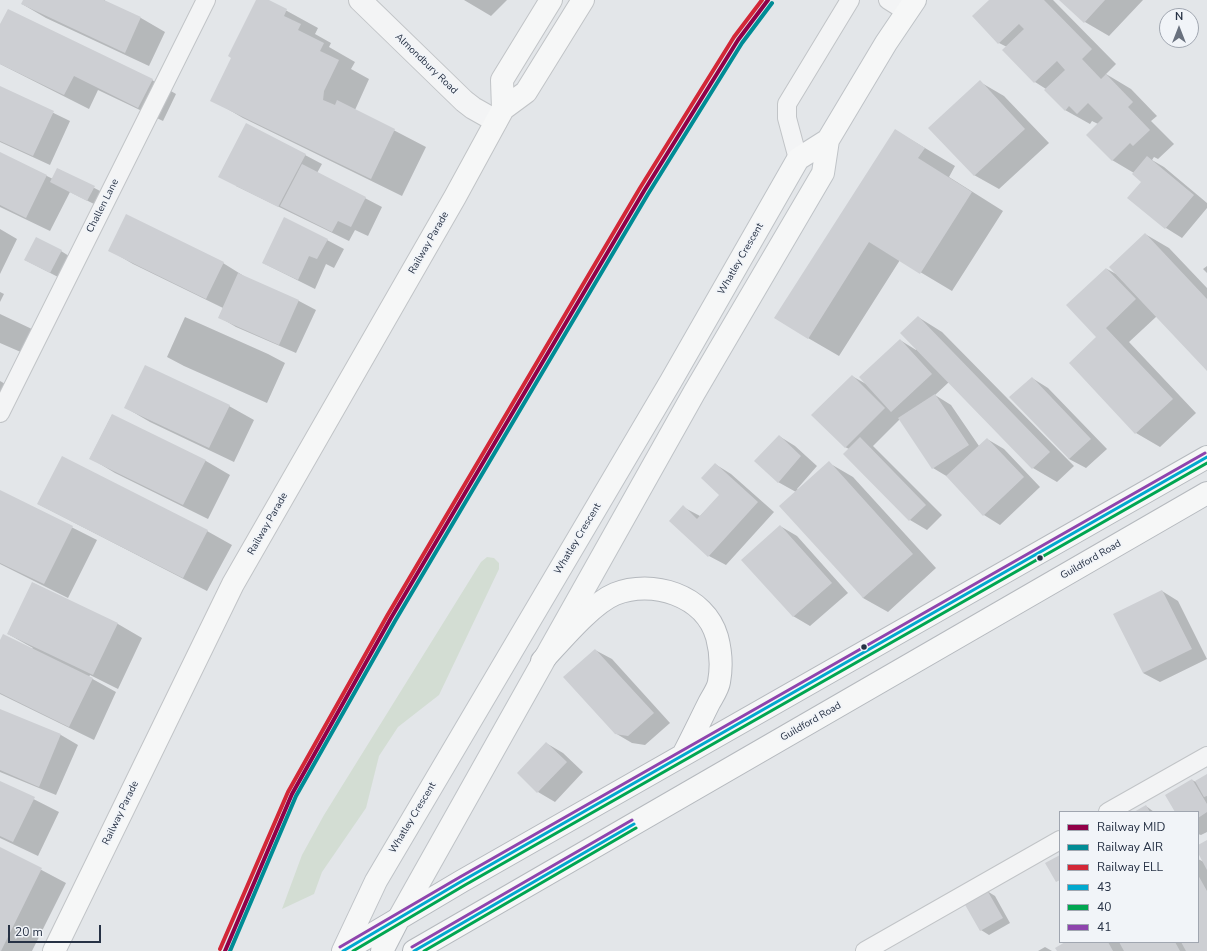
<!DOCTYPE html>
<style>
body{margin:0}
#map{position:relative;width:1207px;height:951px;overflow:hidden;background:#e3e6e9;font-family:"Nunito Sans",sans-serif}
canvas{display:block}
.legend{position:absolute;left:1059px;top:811px;width:140px;height:132px;box-sizing:border-box;background:#f1f4f8;border:1px solid #a0a6b0;margin:0;padding:5px 7px;list-style:none;font-size:12px;color:#273245}
.legend li{display:flex;align-items:center;gap:8px;height:20px}
.legend b{width:20px;border:1px solid #a0a6b0}
.north{position:absolute;left:1159px;top:8px;width:40px;height:40px;box-sizing:border-box;background:#f1f4f8;border:1px solid #a0a6b0;border-radius:50%;rotate:0deg;font-size:11px;font-weight:700;line-height:16px;text-align:center;color:#273245}
.north::after{content:'';display:block;margin:auto;width:14px;height:18px;background:#69717e;clip-path:polygon(50% 0,100% 100%,50% 72%,0 100%)}
.scale{position:absolute;left:8px;top:925px;width:93px;height:18px;box-sizing:border-box;border:2px solid #273245;border-top:0;padding-left:5px;font-size:12px;line-height:14px;white-space:nowrap;color:#273245;-webkit-text-stroke:3px #f1f4f8;paint-order:stroke}
</style>
<div id="map">
<canvas width="1207" height="951"></canvas>
<ul class="legend">
<li><b style="height:5px;background:#910048"></b>Railway MID</li>
<li><b style="height:5px;background:#008c95"></b>Railway AIR</li>
<li><b style="height:5px;background:#d32737"></b>Railway ELL</li>
<li><b style="height:5px;background:#00a9ce"></b>43</li>
<li><b style="height:5px;background:#00a651"></b>40</li>
<li><b style="height:5px;background:#8e44ad"></b>41</li>
</ul>
<div class="north">N</div>
<div class="scale">20 m</div>
</div>
<script>
const ctx = document.querySelector('canvas').getContext('2d');
ctx.lineJoin = 'round';
function fill(path, color) { ctx.fillStyle = color; ctx.fill(path, 'evenodd'); }
function trace(path, color, width, dash) { ctx.strokeStyle = color; ctx.lineWidth = width; ctx.lineCap = dash ? 'butt' : 'round'; ctx.setLineDash(dash || []); ctx.stroke(path); }
function write(font, color, halo, rows, align = 'center') {
  ctx.font = font + ' "Nunito Sans",sans-serif'; ctx.lineWidth = 3.5; ctx.setLineDash([]); ctx.textBaseline = 'middle'; ctx.strokeStyle = halo; ctx.fillStyle = color; for (const [text, x, y, turn = 0] of rows) {
    ctx.save(); ctx.translate(x, y); ctx.rotate((+turn || 0) * Math.PI / 180); ctx.textAlign = isNaN(turn) ? turn : align; if (halo) ctx.strokeText(text, 0, 0); ctx.fillText(text, 0, 0); ctx.restore();
  }
}
const green = new Path2D(`
 M487 557 494 558 499 563V569L439 695 398 727 379 756 366 808 322 872 314 894 282 909 302 855 324 815 481 562Z`);
const shadow = new Path2D(`
 M24 0H105V2L141 18 165 32 149 66 46 18 22 4Z
 M257 0H267L318 28 315 34 331 43 329 47 355 62 351 69 369 79 355 110 426 147 402 196 243 118 212 100 233 57Z
 M464 0H507L491 16Z
 M990 0H1053L1116 64 1106 74 1131 89 1157 116 1151 121 1174 144 1158 159 1154 157 1152 160 1164 167 1207 203V208L1182 238 1166 228 1129 198 1142 182 1134 173 1112 160 1098 124 1092 121 1090 124 1065 110 1046 89 1035 82 1003 50 1007 47 999 43Z
 M1060 0H1143L1109 36 1085 22Z
 M0 27 152 80 176 94 163 121 98 90 89 109 0 64Z
 M980 82 1004 96 1049 143 999 189 974 175Z
 M0 87 70 121 50 165 0 142Z
 M895 130 955 166 949 177 1003 211 952 291 900 260 839 356 808 338Z
 M0 153 53 179 58 169 102 192 96 205 70 192 50 231 0 207Z
 M305 155 322 164 317 173 382 207 368 236 355 230 349 241 236 186Z
 M0 229 17 239 0 274Z
 M1145 234 1169 248 1207 288V369L1157 316 1129 342 1196 413 1160 447 1136 433 1097 337 1107 269 1116 274Z
 M327 240 344 249 334 268 326 264 315 289 263 263Z
 M109 250 223 263 247 278 299 301 316 310 296 353 236 327 219 317 223 308 133 264Z
 M61 251 69 256 58 277 25 260Z
 M1207 266V273L1203 269Z
 M0 292 4 294 0 302Z
 M0 314 34 330 23 353 0 343Z
 M185 317 268 354 285 363 267 403 184 366 167 357Z
 M918 317 942 332 1074 466 1057 482 1033 468 949 382 935 395 951 405 979 446 987 439 1004 449 1040 487 1000 525 984 515 948 477 933 468 900 419 873 446 942 515 927 530 910 520 845 454 849 449 845 447 852 376 866 384 900 340 916 350Z
 M1032 378 1048 388 1107 449 1086 468 1069 459Z
 M0 381 7 385 0 401Z
 M229 406 254 420 234 462 150 422 126 408Z
 M112 415 206 461 230 475 208 519 115 473 90 458Z
 M779 436 795 446 817 466 797 489 798 490 829 463 853 477 936 568 888 612 863 598 796 492 778 482Z
 M715 464 731 474 774 512 726 565 709 556 683 507 700 516 721 494Z
 M0 491 97 540 68 598 0 564Z
 M38 504 207 531 232 545 207 591Z
 M780 526 797 536 848 593 810 626 793 616Z
 M33 583 118 624 142 638 118 689 90 675 89 677 116 692 94 740 0 694V643L32 649 33 648 8 634Z
 M1162 591 1178 601 1207 659 1160 682 1143 673Z
 M595 650 612 659 670 723 645 745 632 743 615 733Z
 M0 710 61 735 78 745 56 795 0 772Z
 M546 743 563 753 583 772 555 802 538 792Z
 M1207 775V832L1201 835 1198 834V812H1176L1192 780 1196 782Z
 M0 782 59 812 38 856 0 838Z
 M1146 806 1154 812H1136Z
 M1207 842V951H1058L1067 942H1198V859L1204 862 1198 851V846Z
 M0 848 66 883 32 951H0Z
 M987 891 995 896 1010 923 989 935 981 930Z
 M1045 947 1052 951H1038Z`);
const building = new Path2D(`
 M23 0H104L141 17 125 53 21 4Z
 M256 0H269L287 9 284 16 301 24 298 30 324 43 320 51 339 60 324 91 323 100 335 105 337 100 395 129 371 179 210 101 231 58 228 56Z
 M989 0H1044L1092 49 1082 59 1101 79 1106 74 1133 102 1128 107 1150 130 1133 146 1130 143 1112 161 1086 135 1103 118 1088 103 1077 114 1069 106 1065 111 1044 90 1065 70 1057 61 1034 83 1002 50 1024 29 1019 24 998 44 972 16Z
 M1059 0H1105L1084 23Z
 M8 9 153 79 138 108 74 76 64 95 0 64V24Z
 M980 80 1025 129 974 176 928 128Z
 M0 86 54 111 33 156 0 141Z
 M246 123 306 154 278 207 218 177Z
 M895 129 925 148 918 158 972 192 920 274 869 242 808 339 774 318Z
 M0 152 47 175 26 218 0 205Z
 M1147 156 1194 195 1165 229 1127 198 1141 182 1132 174Z
 M302 164 366 197 351 227 338 221 332 232 280 206Z
 M57 168 95 186 87 201 50 182Z
 M126 214 224 262 206 299 108 251Z
 M284 217 328 239 317 259 309 256 298 280 262 263Z
 M1145 233 1207 299V371L1109 267Z
 M36 237 62 250 50 273 24 260Z
 M1106 268 1136 299 1106 328 1173 399 1135 434 1069 363 1096 337 1066 305Z
 M238 273 299 300 279 345 218 318Z
 M918 316 1050 452 1032 469 900 333Z
 M900 339 932 374 891 412 859 377Z
 M145 365 230 405 209 448 124 408Z
 M852 375 885 408 845 448 811 415Z
 M1032 377 1091 439 1069 459 1009 397Z
 M935 394 969 445 932 469 898 418Z
 M112 414 206 460 183 505 89 459Z
 M779 435 801 456 778 483 754 461Z
 M860 437 926 505 909 521 843 454Z
 M987 438 1024 477 983 516 946 476Z
 M62 456 208 530 183 578 37 504Z
 M829 461 913 554 863 598 779 506Z
 M715 463 758 502 708 557 669 521 683 505 697 519 719 495 701 478Z
 M0 490 73 526 44 584 0 563Z
 M780 525 832 583 793 617 741 560Z
 M32 582 118 623 93 675 7 634Z
 M1162 590 1192 649 1143 673 1113 614Z
 M3 634 93 678 69 727 0 693V640Z
 M595 649 654 713 628 736 615 734 563 677Z
 M0 709 61 734 39 787 0 770Z
 M546 742 567 762 537 793 517 773Z
 M1207 774V796L1204 797 1195 781Z
 M1192 779 1207 804V812L1198 818V812H1175L1165 795Z
 M0 781 35 797 13 842 0 836Z
 M1146 805 1150 812H1134Z
 M1207 840V870L1198 853V845Z
 M0 847 42 868 1 951H0Z
 M1060 855V880L1056 882 1045 863Z
 M1198 875 1207 891V951H1186L1181 942H1198Z
 M987 890 1003 918 980 931 964 903Z
 M1065 942H1108L1113 951H1057L1055 948Z
 M1119 942H1175L1180 951H1124Z`);
const lane = new Path2D(`
 M888 0 907 12
 M798 159 787 118V104L850 0
 M0 413 206 0
 M1108 812 1207 756
 M865 951 1060 840`);
const street = new Path2D(`
 M360 0 464 101 473 108 496 121`);
const secondary = new Path2D(`
 M503 109 502 80 551 0
 M54 951 233 584 455 197 503 109 526 92 583 0`);
const primary = new Path2D(`
 M399 918 694 393 823 173 828 140 886 43 915 0
 M343 951 376 881 671 381 798 159 828 140`);
const highway = new Path2D(`
 M542 661C560 642 591 604 615 594 652 579 705 595 717 637 721 652 722 666 719 682 718 689 712 697 709 703 700 721 692 738 683 755
 M344 951 462 881 1207 457
 M382 951 399 918
 M414 951 1207 493`);
const bus1 = new Path2D(`
 M343 951 462 881 1207 457
 M414 951 634 824`);
const bus2 = new Path2D(`
 M353 951 465 885 1207 463
 M424 951 636 828`);
const bus3 = new Path2D(`
 M340 947 460 877 1205 453
 M412 947 632 820`);
const rail1 = new Path2D(`
 M225 951 292 794 391 618 644 191 738 40 768 0`);
const rail2 = new Path2D(`
 M230 951 296 796 395 621 648 194 742 43 772 3`);
const rail3 = new Path2D(`
 M220 949 288 792 387 616 640 188 734 37 762 0`);
const markers = [
 [1040,558,3.5,"#273245"],
 [864,647,3.5,"#273245"]
];
const streetNames = [
 ["Almondbury Road",426,64,44],
 ["Challen Lane",103,206,-63],
 ["Railway Parade",429,243,-60],
 ["Whatley Crescent",741,259,-60],
 ["Railway Parade",268,524,-60],
 ["Whatley Crescent",578,539,-59],
 ["Guildford Road",1091,560,-30],
 ["Guildford Road",811,722,-30],
 ["Railway Parade",121,813,-64],
 ["Whatley Crescent",413,818,-59]
];
fill(green, '#d3ddd3');
fill(shadow, '#0003');
fill(building, '#cdcfd3');
trace(lane, '#c1c4c7', 20);
trace(street, '#c1c4c7', 24);
trace(secondary, '#c1c4c7', 24);
trace(primary, '#bfc3c7', 24);
trace(highway, '#b5b9be', 24);
trace(lane, '#f3f4f5', 18);
trace(street, '#f3f4f5', 22);
trace(secondary, '#f6f7f7', 22);
trace(primary, '#f6f7f7', 22);
trace(highway, '#f6f7f7', 22);
trace(bus1, '#00a9ce', 3);
trace(bus2, '#00a651', 3);
trace(bus3, '#8e44ad', 3);
trace(rail1, '#910048', 4);
trace(rail2, '#008c95', 4);
trace(rail3, '#d32737', 4);
for (const [x, y, r, color] of markers) { const dot = new Path2D(); dot.arc(x, y, r, 0, 2 * Math.PI); ctx.fillStyle = color; ctx.fill(dot); trace(dot, '#f1f4f8', 1.5); }
write('10px', '#273245', '#f1f4f8', streetNames);
</script>
